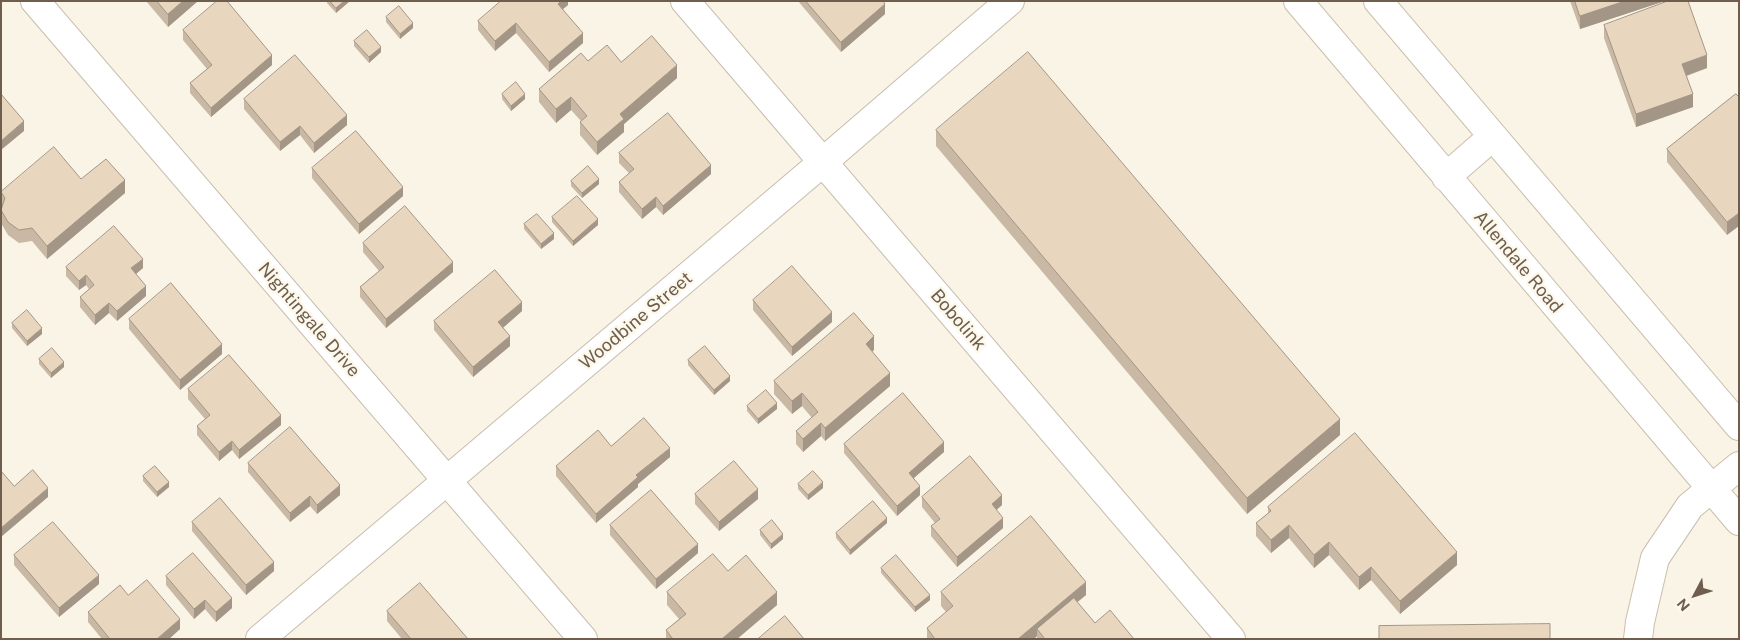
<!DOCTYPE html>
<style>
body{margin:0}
#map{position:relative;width:1740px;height:640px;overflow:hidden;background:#f9f4e6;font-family:"Public Sans",sans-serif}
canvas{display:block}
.frame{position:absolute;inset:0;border:2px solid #6f5e4e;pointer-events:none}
.north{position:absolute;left:1670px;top:570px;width:50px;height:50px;-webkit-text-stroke:4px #fcf8eb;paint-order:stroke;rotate:230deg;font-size:14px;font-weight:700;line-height:20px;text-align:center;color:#6f5e4e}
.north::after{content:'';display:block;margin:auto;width:18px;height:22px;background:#6f5e4e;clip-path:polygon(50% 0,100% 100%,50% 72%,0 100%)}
</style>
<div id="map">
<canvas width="1740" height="640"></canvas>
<div class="frame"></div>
<div class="north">N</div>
</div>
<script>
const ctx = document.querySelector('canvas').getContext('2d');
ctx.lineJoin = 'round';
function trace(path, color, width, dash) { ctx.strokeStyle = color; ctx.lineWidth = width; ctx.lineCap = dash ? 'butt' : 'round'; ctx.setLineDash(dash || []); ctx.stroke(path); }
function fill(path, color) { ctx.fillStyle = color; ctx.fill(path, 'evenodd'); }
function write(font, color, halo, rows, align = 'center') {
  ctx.font = font + ' "Public Sans",sans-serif'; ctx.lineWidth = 5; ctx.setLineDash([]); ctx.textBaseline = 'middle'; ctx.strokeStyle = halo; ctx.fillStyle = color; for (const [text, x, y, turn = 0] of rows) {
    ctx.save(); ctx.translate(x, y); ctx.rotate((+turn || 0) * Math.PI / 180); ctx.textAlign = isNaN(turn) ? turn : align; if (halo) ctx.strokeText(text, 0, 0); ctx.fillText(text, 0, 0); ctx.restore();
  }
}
const minor = new Path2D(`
 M35 1 583 639
 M685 1 1231 639
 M260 639 823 162 1010 1`);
const secondary = new Path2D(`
 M1298 1 1739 521
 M1378 1 1739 426
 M1446 177 1492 137
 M1638 639 1640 622 1655 558 1690 506 1739 466`);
const wall = new Path2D(`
 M146 1H198L168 27Z
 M327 1H350L336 13 327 3Z
 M568 1V5L563 9 583 43 549 72 516 33 495 51 478 30V21Z
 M798 1H883L885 14 841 52Z
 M1570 1H1665L1580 29Z
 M386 17 413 28 400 39 386 22Z
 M1604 25 1707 68 1687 76 1693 107 1636 127 1604 38Z
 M183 30 272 65 211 117 190 93V83L207 69 183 40Z
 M354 41 381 52 369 63 354 46Z
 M588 61 621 62 677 78 624 124V132L597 155 580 135V122L581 121 571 110 556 123 539 102V89Z
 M502 94 525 99 511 111 502 99Z
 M1736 94 1727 235 1667 162V149Z
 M244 99 347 125 314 153 300 135 280 151 244 109Z
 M936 130 1340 435 1247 514 936 146Z
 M619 153 711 174 663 215 656 207 642 219 619 192V182L629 173 619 163Z
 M312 168 403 196 359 234 312 178Z
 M81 179 125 193 47 259 32 241 19 243 8 235 1 223V210L2 207 1 206V192Z
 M571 181 599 184 582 198 571 186Z
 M552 217 598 225 573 246 552 222Z
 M524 224 554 239 541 249 524 229Z
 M363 243 453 272 386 328 360 297V287L379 271 363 252Z
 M66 267 143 268 136 274 146 296 117 321 109 313 95 325 80 307V297L89 289 86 285 79 290 66 276Z
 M753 300 832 322 792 356 753 310Z
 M522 311 503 328 510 346 473 377 434 330V321Z
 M129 319 222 354 180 390 129 329Z
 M12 323 42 334 27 346 12 328Z
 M874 350 872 351 890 386 825 441 821 436 803 452 796 444V431L812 418 802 406 792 414 774 394V381Z
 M39 359 64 367 51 378 39 364Z
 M688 360 730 381 714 395 688 365Z
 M188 389 281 425 239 459 232 450 219 461 197 435V426L205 419 188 399Z
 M747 406 777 409 758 424 747 411Z
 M844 444 944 452 914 478 920 495 897 516 844 453Z
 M611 446 670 457 638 484V487L596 523 556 476V466Z
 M248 463 340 495 317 514 310 506 290 522 248 472Z
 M143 476 169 487 157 497 143 481Z
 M798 484 823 488 808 500 798 489Z
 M695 494 758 499 719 531 695 504Z
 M922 497 1002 505 996 510 1003 528 957 567 931 536V526L935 523 922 507Z
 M1268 507 1457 565 1400 614 1371 580 1359 590 1329 555 1314 568 1289 538 1271 553 1256 536V523L1268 513Z
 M192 522 274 571 246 595 192 531Z
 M887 523 850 555 836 538V533Z
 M610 525 698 553 656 589 610 535Z
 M760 530 783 539 771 549 760 535Z
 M14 555 99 584 59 617 14 565Z
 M881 568 930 600 915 612 881 573Z
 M728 571 777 605 737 639H666V630L679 619 667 605V592Z
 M166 576 232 608 216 622 205 609 194 619 166 585Z
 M941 592 1086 595 1077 602 1095 623 1134 639H1037V636L1034 639H927V628L946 612 941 606Z
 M128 595 180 629 169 639H102L88 622V612Z
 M387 611 468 639H402L387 621Z`);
const shadedWall = new Path2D(`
 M183 1H198L168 27V14Z
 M344 1H350L336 13V8Z
 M561 1H568V5L558 13V4Z
 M1625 1H1665L1580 29V16Z
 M885 4V14L841 52V42Z
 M413 23V28L400 39V34Z
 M516 23V33L495 51V41Z
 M583 33V43L549 72V62Z
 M381 47V52L369 63V57Z
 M272 55V65L211 117V108Z
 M1707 55V68L1682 77V64Z
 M677 65V78L624 124V132L597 155V142L620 114Z
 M525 94V99L511 111V106Z
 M1693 94V107L1636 127V114Z
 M571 97V110L556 123V109Z
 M347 115V125L314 153V143Z
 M24 121V131L1 150V141Z
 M300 126V135L280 151V142Z
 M711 165V174L663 215V206Z
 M599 179V184L582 198V193Z
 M125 180V193L47 259V246Z
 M403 187V196L359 234V224Z
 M656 197V207L642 219V209Z
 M1739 213V226L1727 235V222Z
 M598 219V225L573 246V241Z
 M554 233V239L541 249V244Z
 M143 259V268L131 278V268Z
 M453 262V272L386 328V319Z
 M86 275V285L79 290V281Z
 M146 286V296L117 321V311Z
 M522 302V311L498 332V322Z
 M109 303V313L95 325V315Z
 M832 312V322L792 356V347Z
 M42 328V334L27 346V341Z
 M510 336V346L473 377V367Z
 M874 336V350L866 357V344Z
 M222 344V354L180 390V380Z
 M64 362V367L51 378V373Z
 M890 373V386L825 441V428Z
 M730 376V381L714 395V390Z
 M802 393V406L792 414V401Z
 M777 403V409L758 424V419Z
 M281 415V425L239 459V450Z
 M1340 419V435L1247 514V498Z
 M821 423V436L803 452V439Z
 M232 441V450L219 461V452Z
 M944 442V452L909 482V473Z
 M670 448V457L638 484V487L596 523V514L636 475Z
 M169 482V487L157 497V492Z
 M823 482V488L808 500V495Z
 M340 485V495L317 514V505Z
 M920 486V495L897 516V506Z
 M48 488V497L1 537V528Z
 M758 489V499L719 531V522Z
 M1002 495V505L992 514V504Z
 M310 496V506L290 522V513Z
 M887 518V523L850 555V550Z
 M1003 518V528L957 567V557Z
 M1289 525V538L1271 553V540Z
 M783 534V539L771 549V544Z
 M1329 542V555L1314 568V555Z
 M698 544V553L656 589V579Z
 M1457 552V565L1400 614V601Z
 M274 562V571L246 595V585Z
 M1371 567V580L1359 590V577Z
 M99 575V584L59 617V608Z
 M1086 582V595L1040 633 1037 629V636L1034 639H1018Z
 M777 592V605L737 639H723V638Z
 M930 595V600L915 612V607Z
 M232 598V608L216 622V612Z
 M205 600V609L194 619V609Z
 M180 619V629L169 639H157Z`);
const building = new Path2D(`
 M157 1H183L168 14Z
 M217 1H227L272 55 211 108 190 83 212 65 183 30Z
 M330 1H344L336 8Z
 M501 1H561L558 4 583 33 549 62 516 23 495 41 478 21Z
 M806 1H883L885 4 841 42Z
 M1575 1H1625L1580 16Z
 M1668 1H1688L1707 55 1682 64 1693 94 1636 114 1604 25Z
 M399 6 413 23 400 34 386 17Z
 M367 30 381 47 369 57 354 41Z
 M652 36 677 65 620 114 624 119 597 142 580 122 587 116 571 97 556 109 539 89 581 53 588 61 607 45 621 62Z
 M1028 52 1340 419 1247 498 936 130Z
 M295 55 347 115 314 143 300 126 280 142 244 99Z
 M516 82 525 94 511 106 502 94Z
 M1 94 24 121 1 141Z
 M1736 94 1739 97V213L1727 222 1667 149Z
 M668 113 711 165 663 206 656 197 642 209 619 182 634 169 619 153Z
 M356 131 403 187 359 224 312 168Z
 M54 147 81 179 106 159 125 180 47 246 32 228 19 230 8 222 1 210 5 198 1 192Z
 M588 166 599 179 582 193 571 181Z
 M577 196 598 219 573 241 552 217Z
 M405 206 453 262 386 319 360 287 384 267 363 243Z
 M537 214 554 233 541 244 524 224Z
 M114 226 143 259 131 268 146 286 117 311 109 303 95 315 80 297 94 285 86 275 79 281 66 267Z
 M792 266 832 312 792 347 753 300Z
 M495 270 522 302 498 322 510 336 473 367 434 321Z
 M171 283 222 344 180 380 129 319Z
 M27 310 42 328 27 341 12 323Z
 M854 313 874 336 866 344 890 373 825 428 821 423 803 439 796 431 818 412 802 393 792 401 774 381Z
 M705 346 730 376 714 390 688 360Z
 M52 348 64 362 51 373 39 359Z
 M229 355 281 415 239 450 232 441 219 452 197 426 210 415 188 389Z
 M766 390 777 403 758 419 747 406Z
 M903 393 944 442 909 473 920 486 897 506 844 444Z
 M644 418 670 448 636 475 638 477 596 514 556 466 598 430 611 446Z
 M290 427 340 485 317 505 310 496 290 513 248 463Z
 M1355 433 1457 552 1400 601 1371 567 1359 577 1329 542 1314 555 1289 525 1271 540 1256 523 1271 511 1268 507Z
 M970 456 1002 495 992 504 1003 518 957 557 931 526 940 519 922 497Z
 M734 461 758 489 719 522 695 494Z
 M155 466 169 482 157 492 143 476Z
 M33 470 48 488 1 528V471L14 486Z
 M813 471 823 482 808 495 798 484Z
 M651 490 698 544 656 579 610 525Z
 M220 498 274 562 246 585 192 522Z
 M873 501 887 518 850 550 836 533Z
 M1031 516 1086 582 1018 639H935L927 628 953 606 941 592Z
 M772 520 783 534 771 544 760 530Z
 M53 522 99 575 59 608 14 555Z
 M193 553 232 598 216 612 205 600 194 609 166 576Z
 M713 554 728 571 746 555 777 592 723 638 724 639H673L666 630 686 614 667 592Z
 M896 555 930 595 915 607 881 568Z
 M147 580 180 619 157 639H110L88 612 120 585 128 595Z
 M420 583 468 639H411L387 611Z
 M1074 598 1095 623 1110 610 1134 639H1045L1037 629Z
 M785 616 804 639H758Z
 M1550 624V639H1379V626Z`);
const streetNames = [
 ["Allendale Road",1518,262,50],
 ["Nightingale Drive",309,320,49],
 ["Bobolink",958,320,49],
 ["Woodbine Street",636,321,-40]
];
trace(minor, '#c9bdad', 30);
trace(secondary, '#cbbeac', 30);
trace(minor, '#fff', 28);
trace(secondary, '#fff', 28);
fill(wall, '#c8b8a4');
fill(shadedWall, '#a39686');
fill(building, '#e9d6bf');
trace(building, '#a39686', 1);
write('18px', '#6f5e4e', '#fcf8eb', streetNames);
</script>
